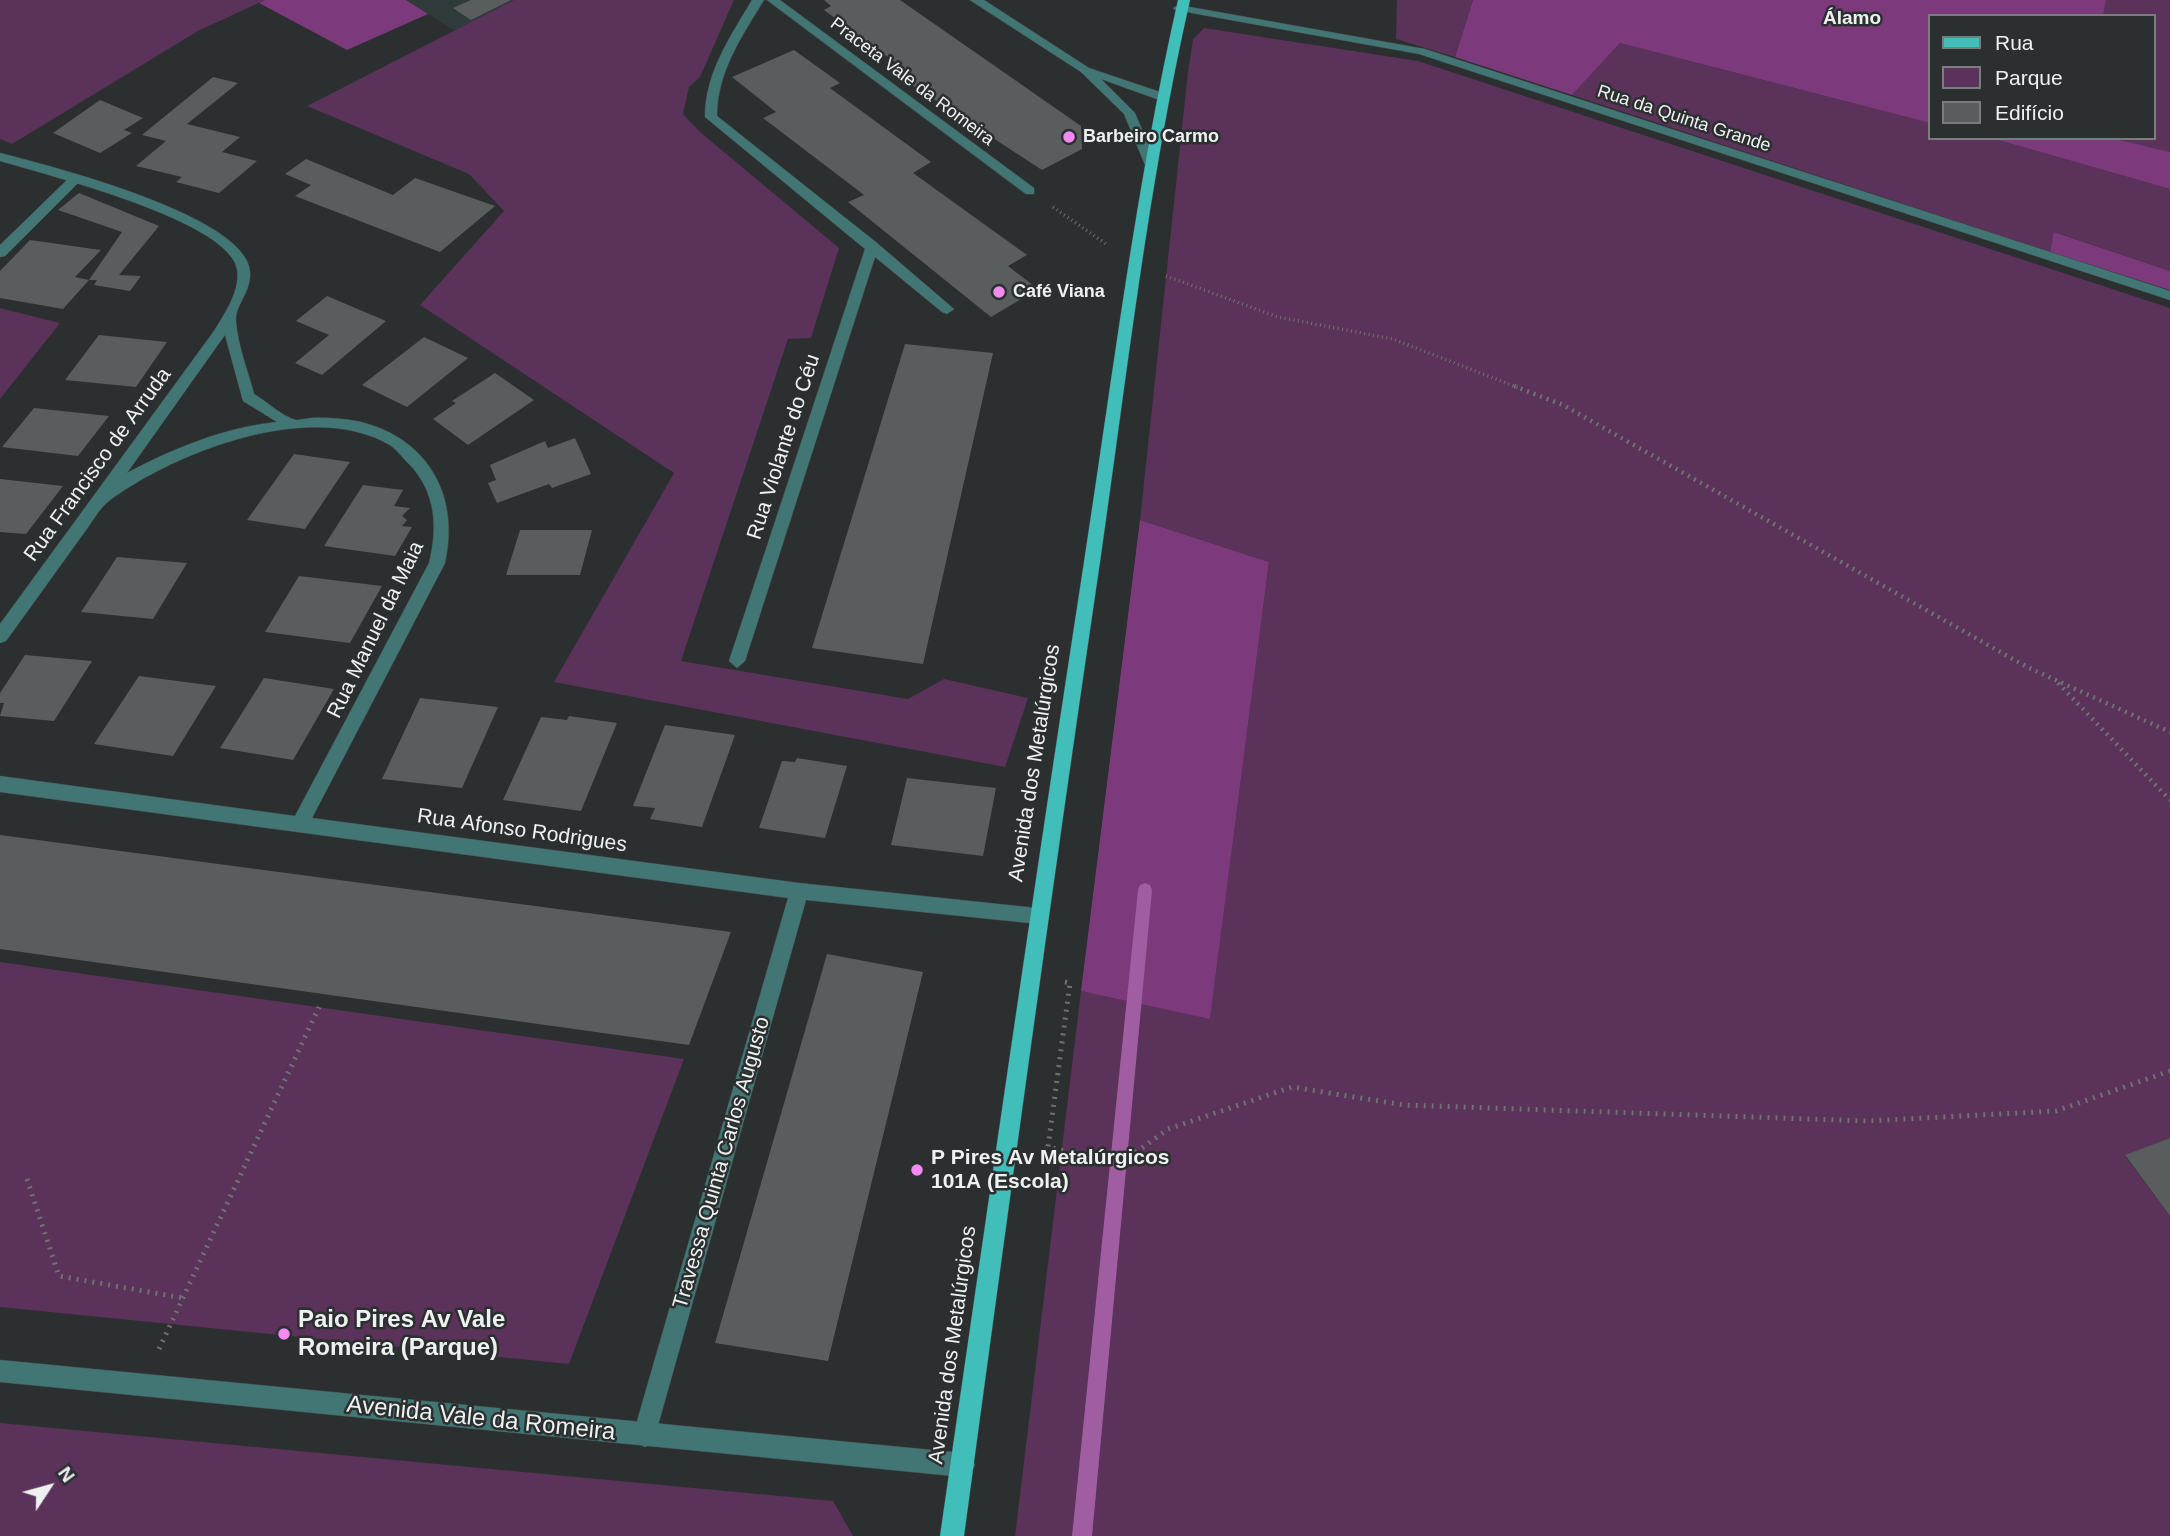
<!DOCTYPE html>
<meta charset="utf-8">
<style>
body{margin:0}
#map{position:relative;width:2170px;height:1536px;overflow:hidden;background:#2b2f2f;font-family:Arial,sans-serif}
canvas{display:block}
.legend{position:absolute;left:1928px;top:14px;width:228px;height:126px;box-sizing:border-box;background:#2b2f2f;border:2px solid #797d7d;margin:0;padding:9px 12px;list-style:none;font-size:21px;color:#eff1f1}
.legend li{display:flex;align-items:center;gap:14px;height:35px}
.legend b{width:35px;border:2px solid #797d7d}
.north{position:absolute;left:14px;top:1452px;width:70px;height:70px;-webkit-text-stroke:5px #2b2f2f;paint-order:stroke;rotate:54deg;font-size:19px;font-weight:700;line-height:28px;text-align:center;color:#eff1f1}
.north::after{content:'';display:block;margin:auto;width:24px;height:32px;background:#eff1f1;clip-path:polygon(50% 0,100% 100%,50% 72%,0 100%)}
</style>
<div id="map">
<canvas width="2170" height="1536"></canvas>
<ul class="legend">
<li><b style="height:9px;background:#41bdba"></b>Rua</li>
<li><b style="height:19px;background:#5a325a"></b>Parque</li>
<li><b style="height:19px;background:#595d5d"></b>Edifício</li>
</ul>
<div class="north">N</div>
</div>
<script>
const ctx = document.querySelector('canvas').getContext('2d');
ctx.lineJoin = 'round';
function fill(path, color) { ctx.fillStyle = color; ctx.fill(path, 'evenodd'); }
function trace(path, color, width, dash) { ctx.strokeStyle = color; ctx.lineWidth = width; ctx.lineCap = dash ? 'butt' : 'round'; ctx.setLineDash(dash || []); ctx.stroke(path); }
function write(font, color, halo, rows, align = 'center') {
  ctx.font = font + ' Arial,sans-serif'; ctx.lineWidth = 5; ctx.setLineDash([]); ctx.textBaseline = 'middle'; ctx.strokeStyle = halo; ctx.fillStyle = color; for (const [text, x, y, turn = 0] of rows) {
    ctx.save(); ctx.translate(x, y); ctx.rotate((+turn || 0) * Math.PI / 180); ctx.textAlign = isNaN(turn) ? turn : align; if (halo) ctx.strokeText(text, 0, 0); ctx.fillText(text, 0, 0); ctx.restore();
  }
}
const built = new Path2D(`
 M406 0H514L455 31Z`);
const green = new Path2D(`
 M0 0H265L198 31 12 144 0 139Z
 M514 0H734L700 77 689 87 683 114 700 132 839 248 811 338 788 339 681 661 908 699 944 679 1028 698 1005 767 554 682 674 473 420 305 504 211 469 174 307 106Z
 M1397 0H1473L1455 57 1396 39Z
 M2106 0H2170V152L2112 138H2154V16H2103Z
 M1204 28 1418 61 2170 308V1138L2125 1156 2170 1216V1536H1015L1081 991 1210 1018 1269 562 1140 520 1188 72 1193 39Z
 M1620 43 1930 123V138H1991L2170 189V271L2055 232 2050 252 1572 95Z
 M0 308 60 323 0 399Z
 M0 962 684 1059 569 1364 0 1307Z
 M0 1423 833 1501 853 1536H0Z`);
const forest = new Path2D(`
 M265 0H406L428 14 347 50 259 3Z
 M1473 0H2106L2103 16H1930V123L1620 43 1572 95 1455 57Z
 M1991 138H2112L2170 152V189Z
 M2054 232 2170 271V290L2050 252Z
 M1140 520 1269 562 1210 1019 1081 991Z`);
const stream = new Path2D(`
 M1145 883 1150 885 1152 890 1092 1536H1072L1138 890 1140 885Z`);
const building = new Path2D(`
 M471 0H511L471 20 453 8Z
 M824 0H900L1081 126 1082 149 1042 170 907 82 911 74 824 10 831 6Z
 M794 50 840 83 830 88 931 162 913 173 1027 255 1008 266 1038 289 991 317 848 202 864 195 763 118 776 112 732 77Z
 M213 77 238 83 187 124 240 137 222 152 257 161 219 193 176 182 182 177 136 166 166 141 142 135Z
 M100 100 143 118 124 130 132 133 100 153 53 133Z
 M306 159 393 195 415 178 495 206 440 252 295 196 311 185 285 174Z
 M79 193 159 226 119 275 141 276 130 291 94 285 97 280H89L122 232 58 210Z
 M30 240 101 250 75 277 89 280 63 309 0 298V271Z
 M327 296 386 321 322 375 295 363 329 335 296 321Z
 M99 335 167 342 136 387 65 380Z
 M424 337 468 358 407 407 362 385Z
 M905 344 993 353 923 664 812 648Z
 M495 373 534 400 468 445 433 419 456 403 452 401Z
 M34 408 109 416 78 456 2 447Z
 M575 438 591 474 552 488 549 484 497 503 488 483 496 480 490 465 545 441 548 448Z
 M294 454 350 462 305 529 247 520Z
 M0 479 63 486 26 534 0 532Z
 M363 485 403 490 394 506 410 508 402 516 407 520 402 526 412 527 395 556 324 546Z
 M520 530H592L580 575H506Z
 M117 557 187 563 153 619 81 612Z
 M299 576 382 586 350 643 265 632Z
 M25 655 92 661 54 721 0 716 4 703H0V693Z
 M139 676 216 686 173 756 94 744Z
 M264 678 334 689 293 760 220 748Z
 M420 698 498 707 462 788 382 779Z
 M569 716 617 723 581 811 503 800 541 717 567 720Z
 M665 725 735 735 702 827 650 819 655 808 633 806Z
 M797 758 847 766 825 838 759 828 782 761 795 762Z
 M907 778 996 788 983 856 891 845Z
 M0 835 731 932 689 1045 0 949Z
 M827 954 923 972 828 1361 715 1343Z
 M2170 1138V1216L2125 1155Z`);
const pathFar2 = new Path2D(`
 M1053 207 1106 244
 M1166 276 1278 317 1393 339 1519 388`);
const pathFar1 = new Path2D(`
 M1514 386 1563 405 2027 667 2170 732
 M2058 683 2170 800`);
const path = new Path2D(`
 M1065 982 1070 983 1048 1147 1120 1164 1168 1129 1292 1087 1404 1105 1867 1121 2056 1111 2170 1071
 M27 1179 59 1276 183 1298
 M159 1349 319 1007`);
const service = new Path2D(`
 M74 176 80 180 78 183 5 256 0 257V245L70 177Z`);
const minor = new Path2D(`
 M752 0H764C742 36 717 72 717 116L877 243 954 309 947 314 942 312 875 257 745 661 737 668 729 661 865 249 705 117C705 73 730 37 752 0Z
 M767 0H780L1034 188V194H1026Z
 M970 0H984L1089 68 1166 94 1168 97 1162 101 1101 79 1135 113 1157 165 1155 168 1145 165 1124 114 1081 72Z
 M1179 5 1425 49 2170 291V300L1419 54 1175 10 1173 8Z
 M0 153C51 166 234 213 249 266 255 290 234 304 236 322 238 346 248 371 254 394 266 401 283 417 296 420 301 420 308 418 312 418 327 417 347 419 361 422 429 439 460 497 445 563L312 818 799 883 1046 909 1048 915 1046 921 1039 924 806 900 653 1443 645 1447 637 1443 633 1435 788 898 0 792V776L295 816 429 563C438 527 436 492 409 464 403 458 397 450 390 445 312 399 177 451 110 500 99 508 90 526 81 537 56 572 31 606 6 641L0 643V624L214 331C225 313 246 283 234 261 209 216 51 176 0 161ZM225 335 243 401 277 422C225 427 172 449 127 473Z`);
const tertiary = new Path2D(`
 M0 1360 963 1453 971 1457 975 1465 971 1473 963 1477 0 1382Z`);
const primary = new Path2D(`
 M1178 0H1190C1148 185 1127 375 1100 562 1052 887 1008 1211 964 1536H940C987 1211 1034 887 1084 562 1113 375 1136 185 1178 0Z`);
const markers = [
 [1069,137,7,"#f38af2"],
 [999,292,7,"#f38af2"],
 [917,1170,7,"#f38af2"],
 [284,1334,7,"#f38af2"]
];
const farStreetnames = [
 ["Praceta Vale da Romeira",912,82,37],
 ["Rua da Quinta Grande",1684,119,18]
];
const farPoinames = [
 ["Barbeiro Carmo",1083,137],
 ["Café Viana",1013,292]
];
const farNeighbourhoodnames = [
 ["Álamo",1852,19]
];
const streetNames = [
 ["Rua Violante do Céu",784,447,-72],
 ["Rua Francisco de Arruda",98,465,-54],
 ["Rua Manuel da Maia",376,630,-64],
 ["Avenida dos Metalúrgicos",1035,763,-81],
 ["Rua Afonso Rodrigues",522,831,8],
 ["Travessa Quinta Carlos Augusto",722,1163,-74],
 ["Avenida dos Metalúrgicos",953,1345,-82]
];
const poiNames = [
 ["P Pires Av Metalúrgicos",931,1158],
 ["101A (Escola)",931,1182]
];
const nearPoinames = [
 ["Paio Pires Av Vale",298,1320],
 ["Romeira (Parque)",298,1348]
];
const nearStreetnames = [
 ["Avenida Vale da Romeira",481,1419,6]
];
fill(built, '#2f3b3a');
fill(green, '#5a325a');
fill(forest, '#7c3a7c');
fill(stream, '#a15da1');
fill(building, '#595d5d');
trace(service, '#464a4a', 1);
trace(minor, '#464a4a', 1);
trace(tertiary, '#464a4a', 1);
trace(primary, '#464a4a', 1);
trace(pathFar2, '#6f7272', 3.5, [1, 3.5]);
trace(pathFar1, '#6f7272', 4.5, [2, 5]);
trace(path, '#6f7272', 5, [2, 6]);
fill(service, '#417674');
fill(minor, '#417674');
fill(tertiary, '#417674');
fill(primary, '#41bdba');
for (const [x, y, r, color] of markers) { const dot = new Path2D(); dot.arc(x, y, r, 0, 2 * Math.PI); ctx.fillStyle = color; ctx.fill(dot); trace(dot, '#2b2f2f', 2.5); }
write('18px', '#eff1f1', '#2b2f2f', farStreetnames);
write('bold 18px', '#eff1f1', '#2b2f2f', farPoinames, 'left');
write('bold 19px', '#eff1f1', '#2b2f2f', farNeighbourhoodnames);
write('21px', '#eff1f1', '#2b2f2f', streetNames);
write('bold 21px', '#eff1f1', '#2b2f2f', poiNames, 'left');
write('bold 24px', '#eff1f1', '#2b2f2f', nearPoinames, 'left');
write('24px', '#eff1f1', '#2b2f2f', nearStreetnames);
</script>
